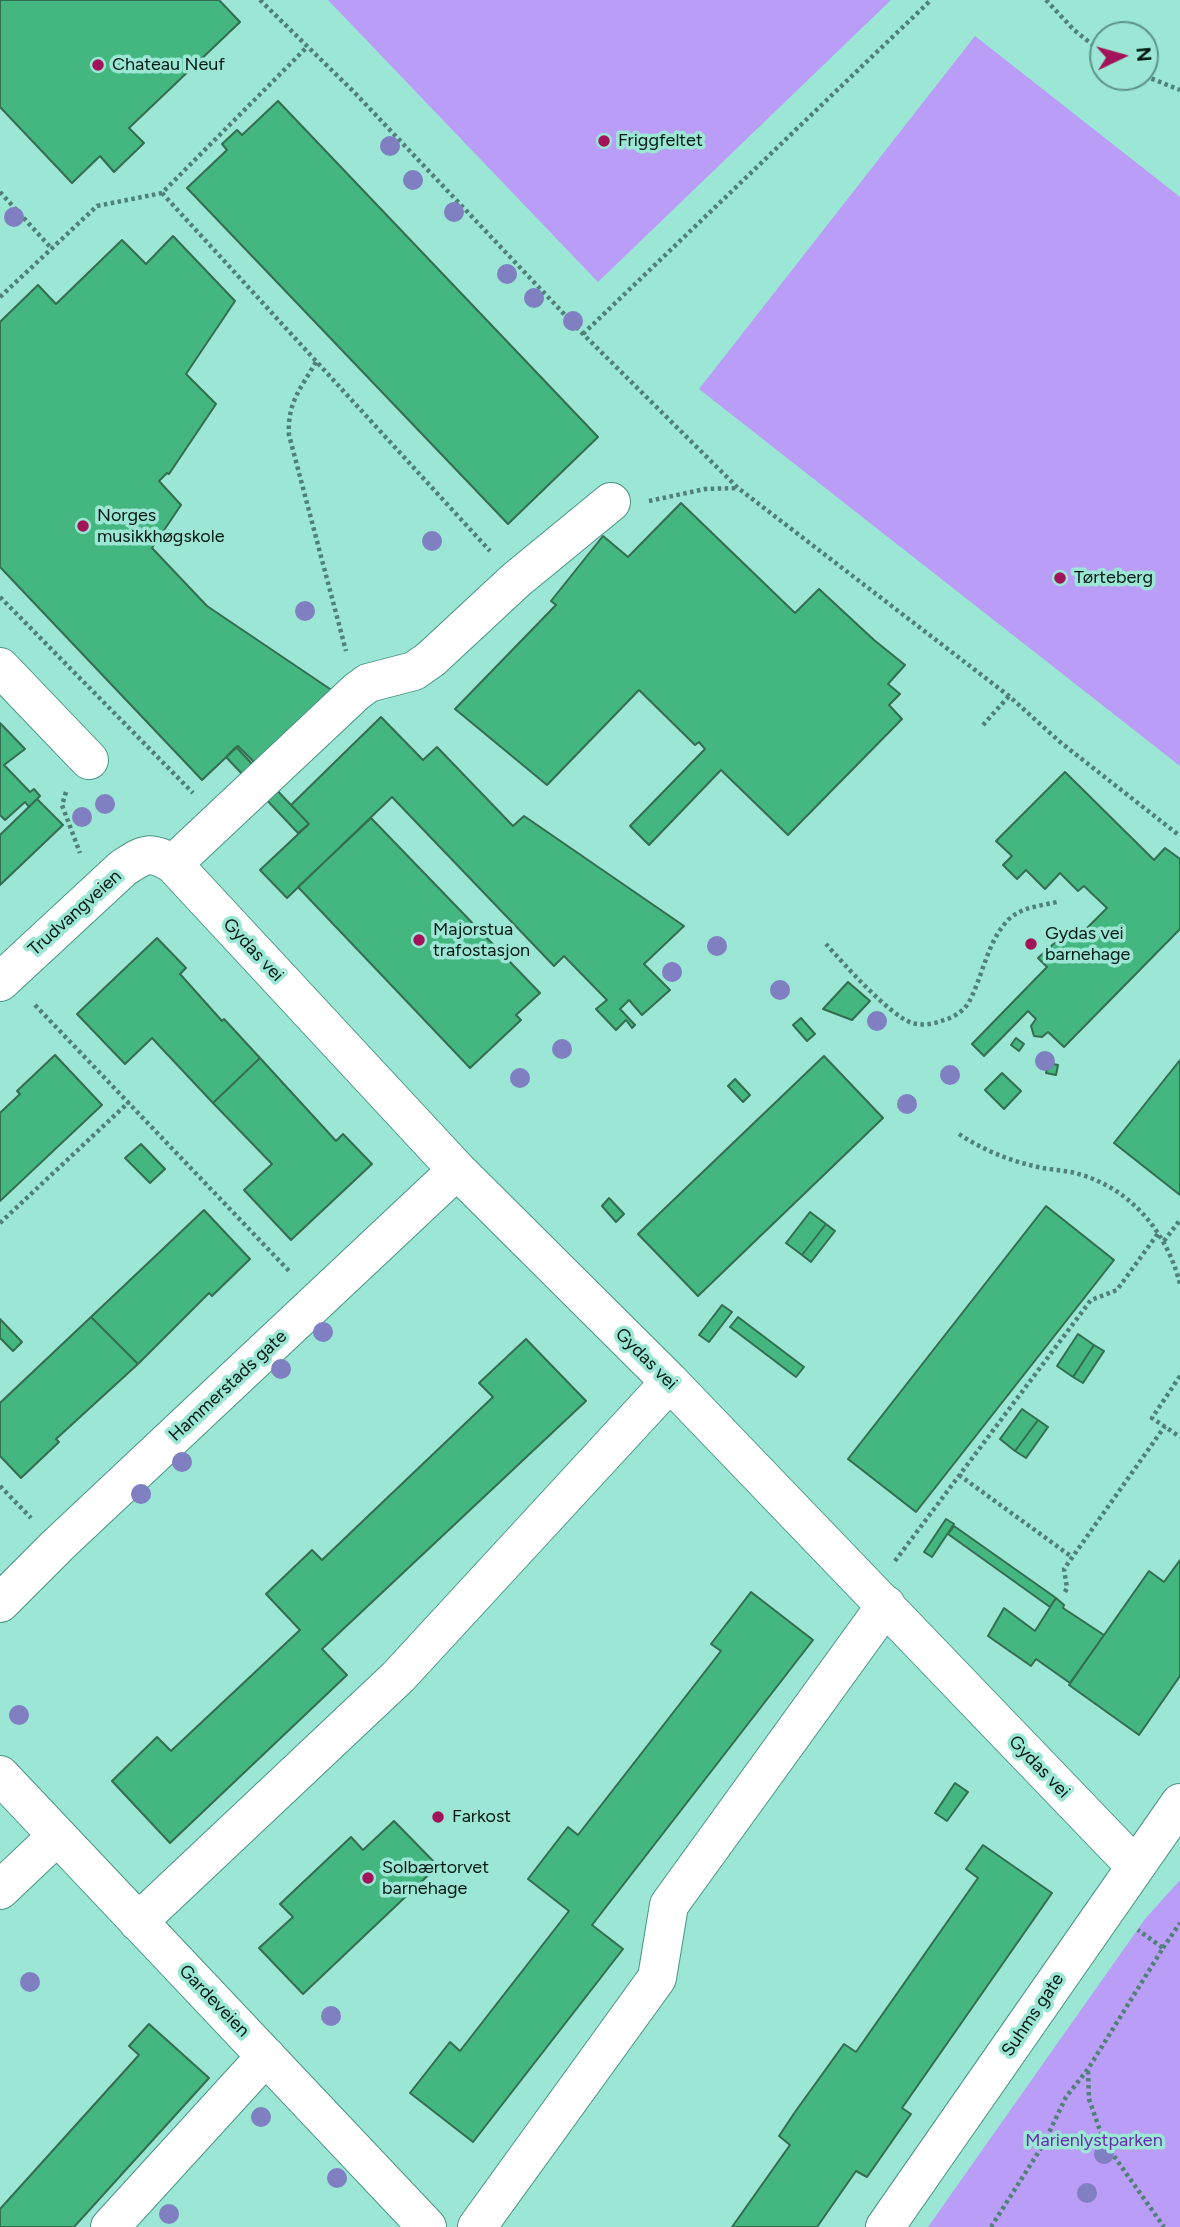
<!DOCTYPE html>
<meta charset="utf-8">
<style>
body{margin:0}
#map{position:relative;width:1180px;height:2227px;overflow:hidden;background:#9be6d5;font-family:Figtree,sans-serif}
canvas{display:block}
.north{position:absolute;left:1089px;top:21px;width:70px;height:70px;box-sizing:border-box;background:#9be6d5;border:2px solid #5d9487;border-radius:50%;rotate:85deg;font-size:19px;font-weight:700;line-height:28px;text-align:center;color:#001812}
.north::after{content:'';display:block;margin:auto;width:24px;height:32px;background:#a21359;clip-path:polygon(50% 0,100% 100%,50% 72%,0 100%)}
</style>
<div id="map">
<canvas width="1180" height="2227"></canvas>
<div class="north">N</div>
</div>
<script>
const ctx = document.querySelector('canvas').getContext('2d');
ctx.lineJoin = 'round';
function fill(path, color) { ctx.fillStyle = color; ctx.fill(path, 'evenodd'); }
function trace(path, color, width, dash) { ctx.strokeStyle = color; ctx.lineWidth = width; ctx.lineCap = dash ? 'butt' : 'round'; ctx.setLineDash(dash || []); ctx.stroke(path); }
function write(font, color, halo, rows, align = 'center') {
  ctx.font = font + ' Figtree,sans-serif'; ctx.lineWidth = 7; ctx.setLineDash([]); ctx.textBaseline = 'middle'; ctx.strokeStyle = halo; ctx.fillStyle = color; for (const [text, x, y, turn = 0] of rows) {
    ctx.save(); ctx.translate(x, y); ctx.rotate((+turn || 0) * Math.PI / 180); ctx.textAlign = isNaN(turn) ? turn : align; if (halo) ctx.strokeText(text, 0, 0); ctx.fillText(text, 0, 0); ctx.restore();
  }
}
const green = new Path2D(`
 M328 0H891L598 282Z
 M975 36 1180 197V766L699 389Z
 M1180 1880V2227H928L1145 1919Z`);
const building = new Path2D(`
 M0 0H219L240 22 129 128 144 143 114 172 100 156 72 183 0 107Z
 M278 101 598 437 508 524 187 188 227 150 222 144 237 130 242 135Z
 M173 236 235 301 186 374 216 404 169 474 167 473 159 481 181 505 152 548 207 606 333 691 257 765 238 746 202 780 0 567V322L38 285 56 304 122 240 146 264Z
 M681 503 795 613 819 589 874 640 905 665 888 684 900 694 889 705 902 719 788 835 721 770 649 845 630 826 705 749 699 742 695 745 639 690 547 785 455 709 556 605 551 601 603 536 628 557Z
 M381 717 423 760 437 747 513 826 524 816 684 926 644 964 670 990 642 1015 629 1000 620 1009 635 1025 632 1028 626 1020 616 1030 596 1009 607 1000 564 956 554 966 392 797 287 898 260 870 309 824 291 805Z
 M0 723 25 749 4 765 30 792 34 789 40 796 29 807 25 802 5 820 0 815Z
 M236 747 309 824 298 833 226 757Z
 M1065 772 1154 860 1165 848 1180 859V929L1064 1047 1048 1032 1042 1037 1034 1036 1031 1026 1036 1019 1028 1011 984 1056 972 1044 1047 967 1038 958 1069 930 1077 938 1107 908 1084 886 1078 891 1060 873 1045 889 1026 870 1017 879 1003 865 1012 856 996 841Z
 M37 799 63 825 0 885V835Z
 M371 818 540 993 516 1015 521 1020 470 1068 298 887Z
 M157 938 186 968 180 974 222 1021 224 1019 260 1058 213 1103 152 1038 125 1064 77 1014Z
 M848 982 870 1001 852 1020 823 1009Z
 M801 1018 815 1034 807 1041 793 1025Z
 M1016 1038 1024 1044 1019 1051 1011 1045Z
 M55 1055 102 1105 0 1201V1113L20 1094 17 1091Z
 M824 1056 883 1118 698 1296 638 1234Z
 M260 1058 336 1141 343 1134 372 1164 291 1240 244 1190 272 1164 213 1103Z
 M1180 1060V1195L1114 1143Z
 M1048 1063 1058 1065 1056 1075 1046 1073Z
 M1002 1073 1021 1091 1004 1109 985 1090Z
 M735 1079 750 1095 743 1102 728 1086Z
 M141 1144 165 1169 150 1183 125 1158Z
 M609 1198 624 1214 616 1222 602 1206Z
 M1046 1206 1114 1260 916 1512 848 1459Z
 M204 1210 250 1259 212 1296 209 1293 138 1364 91 1317Z
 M810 1212 826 1224 802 1255 786 1243Z
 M826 1224 835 1231 811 1262 802 1255Z
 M722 1305 732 1312 709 1342 699 1335Z
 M91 1317 138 1364 56 1439 59 1442 21 1478 0 1456V1403Z
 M738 1317 804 1367 796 1377 730 1327Z
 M0 1319 22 1342 13 1351 0 1338Z
 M1078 1334 1094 1345 1073 1377 1057 1366Z
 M526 1339 586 1401 322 1649 347 1675 170 1843 112 1781 157 1737 171 1751 300 1630 266 1594 312 1550 322 1560 493 1397 479 1383Z
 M1094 1345 1104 1351 1083 1383 1073 1377Z
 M1022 1409 1038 1420 1015 1451 1000 1439Z
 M1038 1420 1048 1427 1026 1458 1015 1451Z
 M946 1519 954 1524 932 1557 924 1552Z
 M954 1526 1056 1598 1050 1607 948 1534Z
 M1180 1560V1676L1139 1735 1069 1685 1149 1571 1164 1582Z
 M751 1592 813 1640 592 1925 623 1949 473 2142 410 2093 450 2042 460 2051 569 1911 528 1879 568 1827 578 1835 721 1651 711 1644Z
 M1056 1598 1064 1605 1063 1608 1104 1635 1070 1683 1036 1659 1031 1666 988 1636 1004 1608 1035 1631Z
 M955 1783 968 1792 947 1821 935 1813Z
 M394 1821 438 1866 303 1994 259 1948 293 1917 280 1904 351 1837 363 1850Z
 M983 1845 1052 1893 902 2108 911 2114 867 2177 856 2171 817 2227H732L790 2145 779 2136 795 2112 844 2044 856 2052 978 1878 966 1869Z
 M149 2024 209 2078 74 2227H0V2209L139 2055 129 2046Z`);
const path = new Path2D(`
 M260 0 354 92 583 334 738 488 1009 696 1060 742 1180 836
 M1046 0 1074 30 1103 53
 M1145 76 1180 90
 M0 192 52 249
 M162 193 490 551
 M0 297 97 206 162 193 307 47
 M583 334 931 0
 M316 362C301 388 287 403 289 435L346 651
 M649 501 705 489 737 488
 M0 597 193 793
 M983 725 1009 696
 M66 792 62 805 80 853
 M826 944C844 964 889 1015 912 1023 923 1026 934 1024 944 1020 954 1017 963 1012 969 1002 983 976 987 942 1008 920 1021 907 1040 906 1057 902
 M35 1005 291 1273
 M959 1134C983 1150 1010 1161 1038 1167 1050 1170 1063 1170 1075 1173 1130 1187 1167 1232 1180 1284
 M0 1223 129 1102
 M1164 1241 1180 1220
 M1180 1376 1152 1418 1180 1437
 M959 1475 1072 1557
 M0 1486 31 1518
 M895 1561 1091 1300 1117 1290 1159 1232
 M1065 1592 1067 1588 1064 1569 1165 1426
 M1163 1948 1180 1923
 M1088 2071 1089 2099 1104 2142 1164 2227
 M991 2227 1043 2145 1066 2097 1088 2069 1163 1948 1138 1930`);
const minor = new Path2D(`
 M0 667 89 760
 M173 864 356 692 368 683 414 671 431 659 516 580 611 502
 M0 982 123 868C145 854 149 850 173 864L457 1170 670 1382 1135 1866
 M0 1603 58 1545 457 1170
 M0 1775 427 2227
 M0 1890 57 1836
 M138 1922 398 1677 670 1382
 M110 2227 266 2056
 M477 2227 657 1978 669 1905 886 1605
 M885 2227 1180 1803`);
const trees = [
 [390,146],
 [413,180],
 [454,212],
 [14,217],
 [507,274],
 [534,298],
 [573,321],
 [432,541],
 [305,611],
 [105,804],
 [82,817],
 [717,946],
 [672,972],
 [780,990],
 [877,1021],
 [562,1049],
 [1045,1061],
 [950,1075],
 [520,1078],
 [907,1104],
 [323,1332],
 [281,1369],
 [182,1462],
 [141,1494],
 [19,1715],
 [30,1982],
 [331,2016],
 [261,2117],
 [1104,2154],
 [337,2178],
 [1087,2193],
 [169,2214]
];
const markers = [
 [98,65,7,"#a21359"],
 [604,141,7,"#a21359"],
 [83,526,7,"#a21359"],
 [1060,578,7,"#a21359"],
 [419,940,7,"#a21359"],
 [1031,944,7,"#a21359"],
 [438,1817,7,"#a21359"],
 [368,1878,7,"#a21359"]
];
const poiNames = [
 ["Chateau Neuf",112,65],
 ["Friggfeltet",618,141],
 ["Norges",97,516],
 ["musikkhøgskole",97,537],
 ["Tørteberg",1074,578],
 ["Majorstua",433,930],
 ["trafostasjon",433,951],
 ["Gydas vei",1045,934],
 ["barnehage",1045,955],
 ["Farkost",452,1817],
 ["Solbærtorvet",382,1868],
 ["barnehage",382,1889]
];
const streetNames = [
 ["Trudvangveien",75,913,-42],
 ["Gydas vei",253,950,47],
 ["Gydas vei",646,1359,45],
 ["Hammerstads gate",228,1386,-43],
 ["Gydas vei",1039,1767,46],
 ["Gardeveien",214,2001,46],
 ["Suhms gate",1033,2015,-56]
];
const parkNames = [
 ["Marienlystparken",1094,2141]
];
fill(green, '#ba9df6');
fill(building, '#43b77f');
trace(building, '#346d4f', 2);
trace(minor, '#499485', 40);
trace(path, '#4f8176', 4.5, [3.5, 3.5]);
trace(minor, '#fff', 38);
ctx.fillStyle = '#7f7fc1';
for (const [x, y] of trees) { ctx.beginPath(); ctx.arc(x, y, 10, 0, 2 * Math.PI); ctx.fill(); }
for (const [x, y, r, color] of markers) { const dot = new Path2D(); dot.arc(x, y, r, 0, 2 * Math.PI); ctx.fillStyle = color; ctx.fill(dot); trace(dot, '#9be6d5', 2.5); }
write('18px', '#001812', '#9be6d5', poiNames, 'left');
write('18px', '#001812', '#9be6d5', streetNames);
write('18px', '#682bb1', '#9be6d5', parkNames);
</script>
